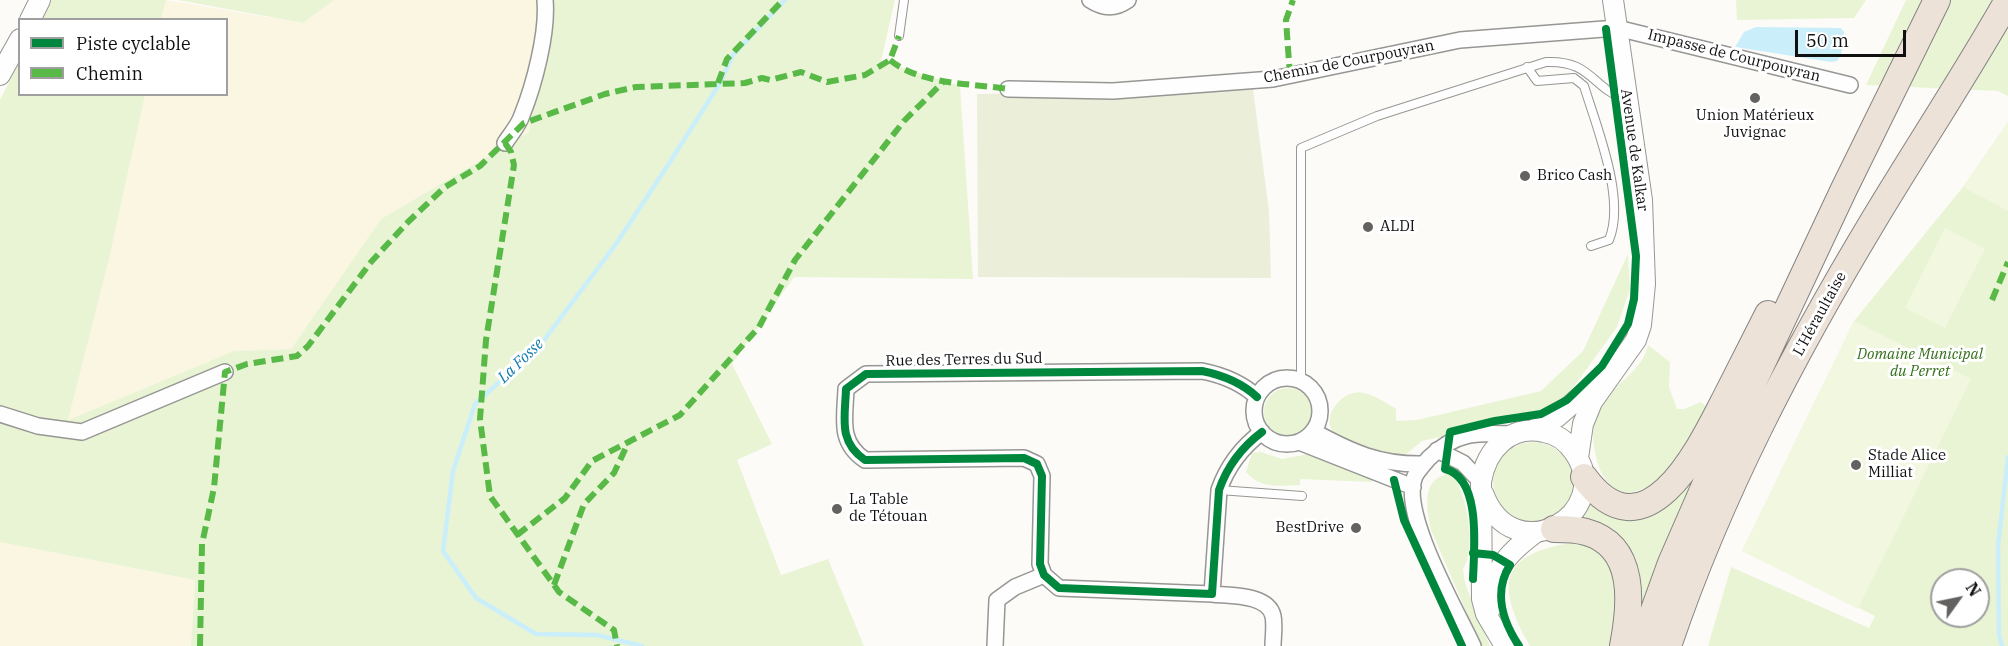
<!DOCTYPE html>
<meta charset="utf-8">
<style>
body{margin:0}
#map{position:relative;width:2008px;height:646px;overflow:hidden;background:#fcfbf7;font-family:"IBM Plex Serif",serif}
canvas{display:block}
.legend{position:absolute;left:18px;top:18px;width:210px;height:78px;box-sizing:border-box;background:#fff;border:2px solid #9f9f9f;margin:0;padding:8px 10px;list-style:none;font-size:18px;color:#101010}
.legend li{display:flex;align-items:center;gap:12px;height:30px}
.legend b{width:30px;border:2px solid #9f9f9f}
.north{position:absolute;left:1930px;top:568px;width:60px;height:60px;box-sizing:border-box;background:#fff;border:2px solid #9f9f9f;border-radius:50%;rotate:57deg;font-size:16px;font-weight:700;line-height:24px;text-align:center;color:#101010}
.north::after{content:'';display:block;margin:auto;width:21px;height:27px;background:#636261;clip-path:polygon(50% 0,100% 100%,50% 72%,0 100%)}
.scale{position:absolute;left:1795px;top:30px;width:111px;height:27px;box-sizing:border-box;border:3px solid #101010;border-top:0;padding-left:8px;font-size:18px;line-height:21px;white-space:nowrap;color:#101010;-webkit-text-stroke:4px #fff;paint-order:stroke}
</style>
<div id="map">
<canvas width="2008" height="646"></canvas>
<ul class="legend">
<li><b style="height:8px;background:#00873e"></b>Piste cyclable</li>
<li><b style="height:8px;background:#58b947"></b>Chemin</li>
</ul>
<div class="north">N</div>
<div class="scale">50 m</div>
</div>
<script>
const ctx = document.querySelector('canvas').getContext('2d');
ctx.lineJoin = 'round';
function fill(path, color) { ctx.fillStyle = color; ctx.fill(path, 'evenodd'); }
function trace(path, color, width, dash) { ctx.strokeStyle = color; ctx.lineWidth = width; ctx.lineCap = dash ? 'butt' : 'round'; ctx.setLineDash(dash || []); ctx.stroke(path); }
function write(font, color, halo, rows, align = 'center') {
  ctx.font = font + ' "IBM Plex Serif",serif'; ctx.lineWidth = 6; ctx.setLineDash([]); ctx.textBaseline = 'middle'; ctx.strokeStyle = halo; ctx.fillStyle = color; for (const [text, x, y, turn = 0] of rows) {
    ctx.save(); ctx.translate(x, y); ctx.rotate((+turn || 0) * Math.PI / 180); ctx.textAlign = isNaN(turn) ? turn : align; if (halo) ctx.strokeText(text, 0, 0); ctx.fillText(text, 0, 0); ctx.restore();
  }
}
const farmland = new Path2D(`
 M166 0 303 23 334 0H550L529 132 381 219 291 349 234 351 68 420 109 259 145 95 226 94V20L161 19Z
 M0 542 195 580 191 646H0Z`);
const green = new Path2D(`
 M52 0H166L161 19H42Z
 M178 0H334L303 23Z
 M550 0H895L881 61 960 86 973 279 794 277 732 364 772 444 737 460 781 575 828 559 864 646H191L195 580 0 542V100L19 62 20 94 145 95 109 259 68 420 234 351 291 349 381 219 529 132Z
 M1736 0H1866L1854 18 1737 20Z
 M1906 0H2008V96L1998 91 1866 85Z
 M2008 122V646H1708L1731 567 1869 628 1875 616 1742 551 1854 321 1963 187ZM1942 580H1978V616H1942Z
 M1628 254 1630 289 1617 327 1570 392 1540 415 1422 441 1405 455C1386 452 1348 448 1334 433 1322 419 1337 397 1353 393 1367 389 1384 402 1396 409V421L1417 420 1541 391 1583 351Z
 M1648 345 1670 362 1669 387 1677 409H1684L1701 402 1707 407C1691 441 1662 497 1619 493 1604 481 1598 470 1595 451 1583 388 1639 386 1648 345Z
 M1264 412a24 24 0 1 1 48 0a24 24 0 1 1-48 0Z
 M1493 482a40 40 0 1 1 80 0a40 40 0 1 1-80 0Z
 M1706 448 1671 530 1641 626 1634 598 1582 523 1593 499 1618 515Z
 M1261 452 1282 459 1309 454 1373 476 1372 482 1300 479V485C1278 486 1261 489 1246 472L1252 453Z
 M1451 473C1467 491 1477 549 1463 569L1465 583 1490 646H1481L1431 530C1426 506 1421 478 1451 473Z
 M1584 541 1606 555 1619 595 1611 646H1530C1490 576 1506 551 1584 541Z`);
const cemetery = new Path2D(`
 M1253 89 1269 211 1271 278 978 277 977 94Z`);
const pitch = new Path2D(`
 M2008 122V211L1963 187Z
 M1945 228 1985 249 1945 328 1905 308Z
 M1854 321 1971 379 1858 609 1742 551Z`);
const water = new Path2D(`
 M1756 27 1841 28 1844 32 1841 55 1837 61 1831 62 1735 47 1744 32Z`);
const stream = new Path2D(`
 M642 646 597 635 536 634 476 598 443 551 453 471 475 404 541 344 616 244 668 165 720 83 733 55 785 0
 M2002 646 1999 635 1998 546 2008 457`);
const service = new Path2D(`
 M899 36 904 0
 M1527 67 1537 81 1574 78 1584 86C1597 128 1626 199 1609 240L1591 246
 M1301 381V148L1377 116 1546 62C1591 60 1591 87 1626 100
 M1219 490 1302 496`);
const minor = new Path2D(`
 M1090 0C1104 9 1115 9 1128 0
 M1008 89 1113 91 1273 79 1460 40 1617 28 1850 85
 M505 143C510 135 519 125 522 115 534 85 548 33 545 0
 M1254 411a33 33 0 1 1 66 0a33 33 0 1 1-66 0Z
 M1257 397C1242 383 1222 375 1202 371L866 374 846 389C845 418 838 442 865 460L1024 458 1037 464 1042 476 1040 564 1044 575 1059 588 1212 594 1219 490C1227 467 1242 447 1262 432
 M0 414 38 426 82 432 225 372
 M1313 431C1351 452 1380 465 1423 464
 M1299 442 1413 487
 M1437 450 1463 463 1481 482
 M1212 594C1230 596 1268 594 1273 616 1275 625 1273 637 1273 646
 M995 646 997 600 1015 587 1044 575
 M1473 646C1457 611 1399 512 1415 476 1418 470 1424 464 1429 458 1456 432 1477 432 1513 434`);
const tertiary = new Path2D(`
 M30 20 40 0
 M0 75 20 39
 M1533 430 1557 417 1596 383
 M1578 458 1583 424 1592 402 1636 340 1641 325 1645 284 1642 200 1613 0
 M1483 493C1513 574 1617 513 1574 452 1567 442 1557 434 1544 432 1510 424 1486 450 1481 482L1482 599 1486 614 1505 646
 M1493 606C1490 571 1508 553 1535 533`);
const trunk = new Path2D(`
 M1584 477C1646 561 1700 448 1726 397 1740 369 1754 342 1768 314
 M1554 529C1564 529 1576 529 1586 532 1637 546 1631 605 1623 646
 M1641 646 1671 563 1709 476 1844 189 1937 0
 M1668 646C1719 495 1793 354 1875 218 1919 145 1966 74 2008 0`);
const quiet = new Path2D(`
 M890 60C920 85 970 83 1008 89
 M1290 76 1286 20 1293 0
 M718 83 727 59 783 0
 M505 143 511 152 514 165 486 340 480 419 490 496 559 592 614 630 617 646
 M1992 300 2008 262
 M517 535 565 498 592 461 680 415 759 327 795 260 904 121 944 81
 M554 585 584 504 614 473 629 441
 M200 646 202 544 214 488 225 372 247 364 297 356 308 346 371 262 408 222 445 187 480 166 524 123 605 94 636 87 745 83 762 78 770 80 801 72 827 82 865 75 890 60 899 36`);
const cycleway = new Path2D(`
 M1257 397C1242 383 1222 375 1202 371L866 374 846 389C845 418 838 442 865 460L1024 458 1037 464 1042 476 1040 564 1044 575 1059 588 1212 594 1219 490C1227 467 1242 447 1262 432
 M1394 480 1404 520 1462 646
 M1473 553 1493 555 1510 565C1493 592 1503 622 1519 646
 M1473 579C1474 550 1482 478 1445 469L1450 432 1495 421 1541 414 1567 400 1602 366 1628 324 1634 299 1636 256 1606 29`);
const markers = [
 [1755,98,6,"#636261"],
 [1525,176,6,"#636261"],
 [1368,227,6,"#636261"],
 [1856,465,6,"#636261"],
 [837,509,6,"#636261"],
 [1356,528,6,"#636261"]
];
const streetNames = [
 ["Impasse de Courpouyran",1734,56,14],
 ["Chemin de Courpouyran",1349,62,-11],
 ["Avenue de Kalkar",1634,150,82],
 ["L'Héraultaise",1820,314,-61],
 ["Rue des Terres du Sud",964,360,-1]
];
const poiNames = [
 ["Union Matérieux",1755,116,"center"],
 ["Juvignac",1755,133,"center"],
 ["Brico Cash",1537,176],
 ["ALDI",1380,227],
 ["Stade Alice",1868,456],
 ["Milliat",1868,473],
 ["La Table",849,500],
 ["de Tétouan",849,517],
 ["BestDrive",1344,528,"right"]
];
const parkNames = [
 ["Domaine Municipal",1920,355],
 ["du Perret",1920,372]
];
const waterNames = [
 ["La Fosse",521,361,-44]
];
fill(farmland, '#faf6e2');
fill(green, '#e9f4d5');
fill(cemetery, '#ebefd9');
fill(pitch, '#f2f7df');
fill(water, '#caeefa');
trace(stream, '#caeefa', 4.5);
trace(service, '#969694', 10);
trace(minor, '#969694', 18);
trace(tertiary, '#969694', 22);
trace(trunk, '#848381', 28);
trace(service, '#fffefe', 8);
trace(minor, '#fffefe', 15);
trace(tertiary, '#fffefe', 20);
trace(trunk, '#ede2d8', 26);
trace(quiet, '#58b947', 6, [12, 6]);
trace(cycleway, '#00873e', 8);
for (const [x, y, r, color] of markers) { const dot = new Path2D(); dot.arc(x, y, r, 0, 2 * Math.PI); ctx.fillStyle = color; ctx.fill(dot); trace(dot, '#fff', 2); }
write('15px', '#101010', '#fff', streetNames);
write('15px', '#101010', '#fff', poiNames, 'left');
write('italic 15px', '#346f1a', '#fff', parkNames);
write('italic 16px', '#0e79ae', '#fff', waterNames);
</script>
